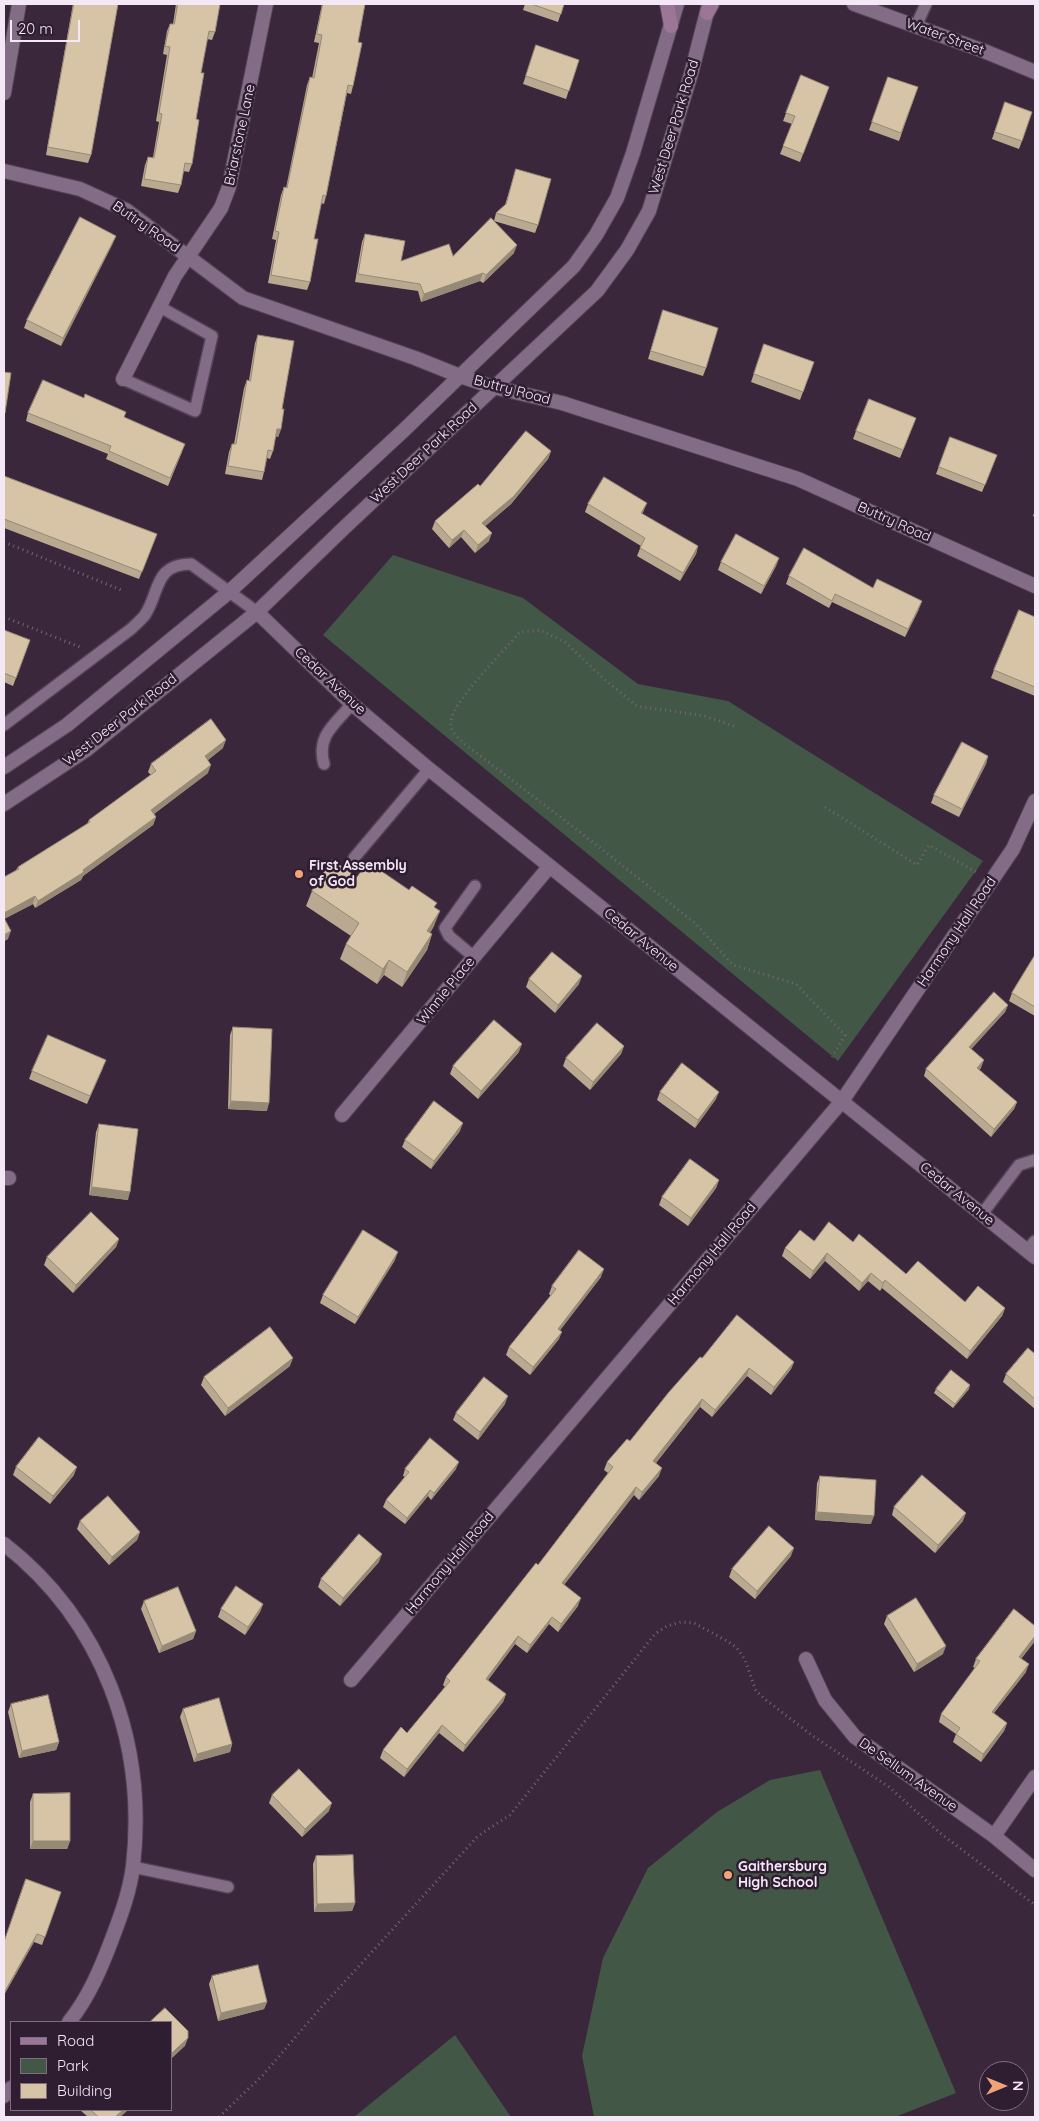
<!DOCTYPE html>
<style>
body{margin:0}
#map{position:relative;width:1039px;height:2121px;overflow:hidden;background:#3a273c;font-family:Quicksand,sans-serif}
canvas{display:block}
.frame{position:absolute;inset:0;border:5px solid #f4e8f6;pointer-events:none}
.legend{position:absolute;left:10px;top:2021px;width:162px;height:90px;box-sizing:border-box;background:#2f1d32;border:1px solid #7e6e80;margin:0;padding:6px 9px;list-style:none;font-size:15px;color:#f4e8f6}
.legend li{display:flex;align-items:center;gap:10px;height:25px}
.legend b{width:25px;border:1px solid #7e6e80}
.north{position:absolute;left:979px;top:2061px;width:50px;height:50px;box-sizing:border-box;background:#2f1d32;border:1px solid #7e6e80;border-radius:50%;rotate:90deg;font-size:14px;font-weight:700;line-height:20px;text-align:center;color:#f4e8f6}
.north::after{content:'';display:block;margin:auto;width:18px;height:22px;background:#efa377;clip-path:polygon(50% 0,100% 100%,50% 72%,0 100%)}
.scale{position:absolute;left:10px;top:20px;width:70px;height:22px;box-sizing:border-box;border:2px solid #f4e8f6;border-top:0;padding-left:6px;font-size:15px;line-height:18px;white-space:nowrap;color:#f4e8f6;-webkit-text-stroke:4px #2f1d32;paint-order:stroke}
</style>
<div id="map">
<canvas width="1039" height="2121"></canvas>
<div class="frame"></div>
<ul class="legend">
<li><b style="height:6px;background:#9c7697"></b>Road</li>
<li><b style="height:14px;background:#425745"></b>Park</li>
<li><b style="height:14px;background:#d7c4a7"></b>Building</li>
</ul>
<div class="north">N</div>
<div class="scale">20 m</div>
</div>
<script>
const ctx = document.querySelector('canvas').getContext('2d');
ctx.lineJoin = 'round';
function fill(path, color) { ctx.fillStyle = color; ctx.fill(path, 'evenodd'); }
function trace(path, color, width, dash) { ctx.strokeStyle = color; ctx.lineWidth = width; ctx.lineCap = dash ? 'butt' : 'round'; ctx.setLineDash(dash || []); ctx.stroke(path); }
function write(font, color, halo, rows, align = 'center') {
  ctx.font = font + ' Quicksand,sans-serif'; ctx.lineWidth = 5; ctx.setLineDash([]); ctx.textBaseline = 'middle'; ctx.strokeStyle = halo; ctx.fillStyle = color; for (const [text, x, y, turn = 0] of rows) {
    ctx.save(); ctx.translate(x, y); ctx.rotate((+turn || 0) * Math.PI / 180); ctx.textAlign = isNaN(turn) ? turn : align; if (halo) ctx.strokeText(text, 0, 0); ctx.fillText(text, 0, 0); ctx.restore();
  }
}
const green = new Path2D(`
 M393 555 523 598 638 684 728 701 983 861 838 1061 323 635Z
 M820 1770 956 2093 895 2117H594L582 2056 603 1958 648 1868 717 1812 770 1780Z
 M455 2035 511 2117H354Z`);
const path = new Path2D(`
 M4 542 121 590
 M4 617 80 647
 M734 726 705 716 637 706 604 679 565 642 540 630 520 632C505 650 455 699 451 720 449 731 458 738 466 745L576 829 695 923 733 965 796 984 845 1035 832 1057
 M825 807 917 865 929 845 976 872
 M219 2117 263 2075 317 2012 478 1836 510 1815 655 1634 667 1626 681 1622 694 1623 727 1641 737 1648 745 1660 756 1691 766 1700 813 1736 889 1787 940 1833 1035 1905`);
const service = new Path2D(`
 M916 26 926 4
 M123 379 195 411 212 336 160 307
 M4 725 131 629C135 625 141 620 145 615 160 592 154 564 191 564L257 612
 M324 764C316 736 335 724 352 704
 M354 858 429 769
 M474 957 449 936 445 928 475 886
 M982 1214 1019 1165 1035 1160
 M1027 1250 1035 1241
 M133 1867 228 1887`);
const minor = new Path2D(`
 M854 4 984 51 1035 72
 M4 93 19 4
 M4 171 80 189 126 210 243 298 415 358 460 376 493 387 562 403 798 479 1035 586
 M123 379 175 276 221 208 229 187 266 4
 M257 612 352 704 429 769 1035 1257
 M342 1115 549 867
 M4 1178H9
 M4 1544C103 1621 147 1743 133 1866 130 1891 121 1915 112 1939 101 1968 89 1997 69 2022
 M806 1659 825 1700 855 1737 994 1836 1035 1870
 M351 1680 842 1101 1013 849 1035 801
 M994 1836 1035 1777
 M4 2096 11 2088`);
const tertiary = new Path2D(`
 M4 767 67 725 229 592 403 431 574 266 596 235 617 198 633 153 677 4
 M4 804 86 750 257 612 345 527 597 291 627 250 649 211 691 74 709 4`);
const secondary = new Path2D(`
 M667 4 671 26
 M707 13 712 4`);
const wall = new Path2D(`
 M73 4H118L91 155 88 163 46 155Z
 M176 4H220L215 32 212 40 207 39 201 73 192 164 189 172 183 171 181 185 178 193 141 186 145 165 148 157H153L159 122 156 121 167 55 163 54 167 31 170 24H173Z
 M322 4H369L368 5 365 4 358 42 353 86 351 94 347 93 326 196 324 204 321 203 314 239 310 282 307 290 268 283 276 240 272 239 281 195 284 187 286 188 307 85 310 77 312 78 319 43 314 42Z
 M525 4H564L558 22 523 10Z
 M536 45 579 60 566 99 523 84Z
 M801 75 829 87 800 162 780 154 792 124 783 121Z
 M888 77 918 87 899 141 869 130Z
 M1005 102 1022 141 1019 149 992 139Z
 M516 169 538 225 535 233 494 221 514 253 483 283 480 281 421 302 418 291 355 282 362 242 365 234 401 261 453 256 494 221 496 213 505 205Z
 M113 243 61 346 24 328 27 320Z
 M663 310 706 368 703 376 648 359Z
 M258 335 282 409 281 429 278 437H275L273 451 270 459 267 458 264 472 262 480 225 474 229 452 232 444H234L244 388 247 380H249L255 343Z
 M764 344 814 362 800 400 751 382Z
 M28 413 124 417 182 452 168 486 106 459 108 454 26 421Z
 M916 418 900 458 853 439 856 431Z
 M950 437 997 455 982 492 936 474Z
 M551 451 548 459 511 504 485 526 489 541 475 553 461 537 449 548 432 529 435 521 480 486Z
 M4 476 157 534 139 579 4 528Z
 M588 504 644 510 642 514 698 546 696 554 680 581 637 556 641 546 585 512Z
 M1035 510V517L1033 516Z
 M779 558 776 566 761 594 718 570 721 562Z
 M789 576 873 588 919 609 905 637 832 602 829 608 786 584Z
 M1035 617V696L991 678 994 670Z
 M4 630 30 640 13 686 4 682Z
 M223 748 208 760V773L154 814 156 817 153 825 83 876 81 880 35 908 33 904 4 919 8 939 4 941V877L16 870 18 867 87 824 89 820 151 775 148 772 151 764Z
 M988 756 986 764 959 817 931 803 934 795Z
 M357 877 435 908 434 926 430 933 432 934 427 950 402 987 384 975 377 984 340 959 346 944 351 936 306 906 312 891Z
 M1035 955V1016L1009 1001 1012 993Z
 M529 979 579 984 555 1013 526 987Z
 M1008 1005 1005 1012 971 1049 981 1068 979 1070 1017 1102 1014 1109 991 1137 924 1076 926 1069Z
 M233 1027 267 1111 228 1109 230 1035Z
 M624 1046 621 1054 590 1090 563 1066 566 1058Z
 M519 1052 478 1099 450 1074 453 1066Z
 M103 1068 87 1104 29 1079 32 1071Z
 M660 1092 716 1099 695 1128 657 1100Z
 M99 1124 128 1200 89 1195 96 1132Z
 M460 1131 431 1169 402 1147 405 1140Z
 M719 1180 716 1188 688 1226 659 1205 662 1197Z
 M119 1239 116 1247 73 1293 44 1265 47 1257Z
 M814 1241 853 1242 906 1274 965 1302 1005 1308 1002 1316 967 1359 882 1288 880 1291 868 1281 859 1291 825 1261 810 1279 782 1256 785 1248Z
 M395 1260 355 1324 320 1303 323 1295Z
 M601 1277 560 1330 559 1339 530 1375 506 1355 509 1347 551 1296 549 1294 552 1286Z
 M1035 1354V1409L1003 1382 1006 1374Z
 M702 1358 794 1362 791 1369 771 1395 747 1376 712 1417 700 1407 656 1463 659 1476 639 1500 634 1495 564 1585 578 1606 558 1632 549 1624 527 1653 515 1644 488 1680 506 1694 503 1702 463 1752 439 1733 404 1777 380 1758 383 1750 407 1733 445 1687 443 1685 446 1677 538 1565 608 1473 604 1470 607 1462 630 1441Z
 M290 1366 225 1416 201 1385 204 1377Z
 M936 1389H969L953 1408 934 1393Z
 M505 1404 478 1440 453 1420 456 1413Z
 M16 1467 74 1475 50 1504 13 1475Z
 M405 1469H456L431 1500 428 1496 405 1524 383 1507 386 1500 405 1477 403 1476Z
 M820 1476 871 1524 815 1520 817 1483Z
 M894 1507 963 1521 935 1553 892 1515Z
 M80 1521 140 1532 137 1540 109 1565 77 1529Z
 M791 1556 755 1599 729 1577 732 1569Z
 M379 1562 340 1606 318 1587 321 1579Z
 M1035 1569V1580L1034 1573Z
 M144 1601 196 1631 193 1639 159 1653 141 1609Z
 M263 1604 260 1612 245 1635 218 1617 221 1609Z
 M887 1616 943 1654 914 1672 884 1624Z
 M1035 1626V1641L1021 1659 1026 1672 994 1713 1007 1723 1004 1731 981 1762 953 1742 956 1734 939 1722 941 1714 975 1668 973 1667 976 1659Z
 M11 1704 59 1742 56 1750 19 1758 8 1712Z
 M183 1709 232 1744 230 1752 194 1762 180 1717Z
 M33 1794 70 1841 67 1849H30V1802Z
 M272 1795 329 1811 302 1837 269 1803Z
 M316 1856 355 1903 352 1911 314 1912 313 1864Z
 M61 1892 42 1945 34 1942 4 1995V1941Z
 M212 1976 267 2002 264 2009 218 2021 209 1984Z
 M80 2110H128L120 2117H88Z`);
const shadedWall = new Path2D(`
 M116 236 113 243 61 346 63 338Z
 M517 245 514 253 483 283 486 275Z
 M483 273 480 281 421 302 424 294Z
 M277 429H281L278 437H274Z
 M551 451 548 459 511 504 480 531 482 523Z
 M647 503 644 510 638 521 641 513Z
 M464 530 461 537 449 548 452 540Z
 M492 533 489 541 475 553 478 545Z
 M698 546 696 554 680 581 683 573Z
 M779 558 776 566 761 594 764 586Z
 M922 601 919 609 905 637 908 629Z
 M226 740 223 748 202 764 205 756Z
 M988 756 986 764 959 817 962 809Z
 M211 765 208 773 148 818 151 810Z
 M156 817 153 825 83 876 81 880 35 908 38 901 83 870Z
 M35 896 33 904 4 919V913Z
 M440 911 434 926 421 946 427 931Z
 M11 931 8 939 4 941V935Z
 M432 934 427 950 402 987 407 972Z
 M389 960 384 975 377 984 383 969Z
 M582 976 579 984 555 1013 558 1005Z
 M1008 1005 1005 1012 966 1055 969 1047Z
 M522 1044 519 1052 478 1099 481 1091Z
 M624 1046 621 1054 590 1090 593 1082Z
 M984 1060 981 1068 975 1075 977 1068Z
 M719 1092 716 1099 695 1128 698 1120Z
 M231 1101 269 1103 267 1111 228 1109Z
 M1017 1102 1014 1109 991 1137 994 1129Z
 M463 1123 460 1131 431 1169 434 1161Z
 M719 1180 716 1188 688 1226 691 1218Z
 M92 1187 130 1192 128 1200 89 1195Z
 M119 1239 116 1247 73 1293 76 1285Z
 M398 1252 395 1260 355 1324 358 1317Z
 M827 1253 825 1261 810 1279 813 1271Z
 M604 1269 601 1277 555 1337 558 1329Z
 M871 1273 868 1281 859 1291 862 1283Z
 M885 1280 882 1288 880 1291 883 1283Z
 M1005 1308 1002 1316 967 1359 970 1351Z
 M562 1332 559 1339 530 1375 533 1367Z
 M293 1358 290 1366 225 1416 228 1408Z
 M794 1362 791 1369 771 1395 774 1387Z
 M749 1368 747 1376 712 1417 715 1410Z
 M970 1385 969 1389 953 1408 955 1404Z
 M508 1396 505 1404 478 1440 480 1432Z
 M702 1399 700 1407 651 1469 653 1461Z
 M459 1462 456 1469 431 1500 434 1493Z
 M77 1467 74 1475 50 1504 53 1496Z
 M662 1468 659 1476 639 1500 642 1492Z
 M636 1487 634 1495 559 1591 562 1583Z
 M430 1490 428 1496 405 1524 407 1518Z
 M817 1512 874 1516 871 1524 815 1520Z
 M966 1513 963 1521 935 1553 938 1545Z
 M140 1532 137 1540 109 1565 112 1557Z
 M794 1548 791 1556 755 1599 757 1591Z
 M382 1554 379 1562 340 1606 343 1598Z
 M581 1598 578 1606 558 1632 561 1624Z
 M263 1604 260 1612 245 1635 248 1627Z
 M552 1617 549 1624 527 1653 530 1645Z
 M196 1631 193 1639 159 1653 162 1646Z
 M518 1636 515 1644 483 1687 486 1679Z
 M1035 1636V1641L1016 1665 1019 1657Z
 M946 1646 943 1654 914 1672 917 1664Z
 M1029 1664 1026 1672 989 1719 992 1712Z
 M506 1694 503 1702 463 1752 465 1745Z
 M1007 1723 1004 1731 981 1762 983 1754Z
 M442 1725 439 1733 404 1777 407 1769Z
 M59 1742 56 1750 19 1758 22 1751Z
 M232 1744 230 1752 194 1762 197 1754Z
 M332 1803 329 1811 302 1837 305 1829Z
 M33 1841H70L67 1849H30Z
 M355 1903 352 1911 314 1912 317 1904Z
 M37 1934 34 1942 4 1995V1993Z
 M267 2002 264 2009 218 2021 221 2013Z
 M188 2038 185 2046 171 2059V2054Z
 M123 2110H128L120 2117H115Z`);
const building = new Path2D(`
 M74 4H118L91 155 48 147Z
 M178 4H220L215 32 209 31 201 73H204L196 119 199 120 192 164 185 163 181 185 144 179 148 157 154 158 162 114 159 113 170 47 165 46 170 24H174Z
 M323 4H365L358 42 362 43 353 86 348 85 326 196 323 195 314 239H318L310 282 271 275 279 232 275 231 284 187 287 188 310 77 314 78 322 35 317 34Z
 M532 4H564L561 14Z
 M536 45 579 60 569 91 526 76Z
 M801 75 829 87 803 154 783 146 795 116 786 113Z
 M888 77 918 87 901 133 872 122Z
 M1005 102 1032 112 1022 141 995 132Z
 M516 169 551 179 538 225 496 213 506 204Z
 M80 217 116 236 63 338 27 320Z
 M491 218 517 245 486 275 483 273 424 294 420 284 358 274 365 234 405 241 401 261 449 244 453 256Z
 M663 310 718 328 706 368 651 351Z
 M258 335 294 341 282 409H284L281 429H277L273 451 268 450 264 472 228 466 232 444H236L247 380 250 381Z
 M764 344 814 362 803 392 754 374Z
 M4 372 11 373 5 413H4Z
 M43 380 84 398 85 394 126 412 124 417 185 444 170 478 109 451 111 446 28 413Z
 M869 399 916 418 903 450 856 431Z
 M526 431 551 451 514 496 482 523 492 533 478 545 464 530 452 540 435 521 478 484 480 486Z
 M950 437 997 455 985 485 939 467Z
 M4 476 157 534 142 572 4 519Z
 M604 477 647 503 641 513 698 546 683 573 640 548 645 538 588 504Z
 M736 534 779 558 764 586 721 562Z
 M804 548 873 588 877 579 922 601 908 629 835 594 832 601 789 576Z
 M1019 610 1035 617V687L994 670Z
 M4 630 30 640 16 678 4 673Z
 M211 719 226 740 205 756 211 765 151 810 156 817 83 870 84 872 38 901 35 896 4 913V877L19 869 18 867 90 822 89 820 156 771 151 764Z
 M962 742 988 756 962 809 934 795Z
 M332 860 357 877 368 862 409 890 412 886 437 903 434 907 440 911 427 931 432 934 407 972 389 960 383 969 346 944 359 923 312 891Z
 M4 918 11 931 4 935Z
 M552 952 582 976 558 1005 529 979Z
 M1035 955V1007L1012 993Z
 M994 992 1008 1005 969 1047 984 1060 977 1068 1017 1102 994 1129 926 1069Z
 M494 1020 522 1044 481 1091 453 1066Z
 M597 1023 624 1046 593 1082 566 1058Z
 M233 1027 272 1029 269 1103 231 1101Z
 M48 1035 106 1060 90 1096 32 1071Z
 M682 1063 719 1092 698 1120 660 1092Z
 M434 1101 463 1123 434 1161 405 1140Z
 M99 1124 138 1129 130 1192 92 1187Z
 M690 1159 719 1180 691 1218 662 1197Z
 M91 1212 119 1239 76 1285 47 1257Z
 M829 1222 853 1242 859 1234 906 1274 918 1261 965 1302 978 1286 1005 1308 970 1351 885 1280 883 1283 871 1273 862 1283 827 1253 813 1271 785 1248 800 1230 814 1241Z
 M363 1230 398 1252 358 1317 323 1295Z
 M579 1250 604 1269 558 1329 562 1332 533 1367 509 1347 556 1289 552 1286Z
 M737 1315 794 1362 774 1387 749 1368 715 1410 702 1399 653 1461 662 1468 642 1492 636 1487 562 1583 581 1598 561 1624 552 1617 530 1645 518 1636 486 1679 506 1694 465 1745 442 1725 407 1769 383 1750 401 1727 407 1733 450 1681 446 1677 536 1563 538 1565 613 1467 607 1462 627 1439 630 1441 669 1392 700 1357 702 1358Z
 M270 1327 293 1358 228 1408 204 1377Z
 M1028 1348 1035 1354V1399L1006 1374Z
 M951 1370 970 1385 955 1404 936 1389Z
 M484 1377 508 1396 480 1432 456 1413Z
 M39 1437 77 1467 53 1496 16 1467Z
 M430 1438 459 1462 434 1493 430 1490 407 1518 386 1500 409 1472 405 1469Z
 M922 1475 966 1513 938 1545 894 1507Z
 M820 1476 876 1480 874 1516 817 1512Z
 M108 1496 140 1532 112 1557 80 1521Z
 M769 1526 794 1548 757 1591 732 1569Z
 M359 1534 382 1554 343 1598 321 1579Z
 M236 1586 263 1604 248 1627 221 1609Z
 M178 1587 196 1631 162 1646 144 1601Z
 M916 1598 946 1646 917 1664 887 1616Z
 M1014 1609 1035 1626V1636L1019 1657 1029 1664 992 1712 1007 1723 983 1754 956 1734 960 1728 941 1714 980 1661 976 1659Z
 M48 1695 59 1742 22 1751 11 1704Z
 M219 1698 232 1744 197 1754 183 1709Z
 M299 1769 332 1803 305 1829 272 1795Z
 M70 1793V1841H33V1794Z
 M353 1855 355 1903 317 1904 316 1856Z
 M26 1879 61 1892 45 1937 37 1934 4 1993V1942Z
 M258 1965 267 2002 221 2013 212 1976Z
 M165 2008 188 2031V2038L171 2054V2022H150Z
 M91 2110H123L115 2117H99Z`);
const markers = [
 [299,874,5,"#efa377"],
 [728,1875,5,"#efa377"]
];
const streetNames = [
 ["Water Street",945,37,20],
 ["West Deer Park Road",674,127,-73],
 ["Briarstone Lane",240,135,-78],
 ["Buttry Road",146,227,35],
 ["Buttry Road",512,390,15],
 ["West Deer Park Road",424,453,-43],
 ["Buttry Road",894,522,24],
 ["Cedar Avenue",330,681,43],
 ["West Deer Park Road",120,720,-38],
 ["Harmony Hall Road",957,932,-56],
 ["Cedar Avenue",641,940,39],
 ["Winnie Place",446,991,-51],
 ["Cedar Avenue",957,1194,39],
 ["Harmony Hall Road",712,1254,-50],
 ["Harmony Hall Road",450,1563,-50],
 ["De Sellum Avenue",908,1775,35]
];
const poiNames = [
 ["First Assembly",309,866],
 ["of God",309,882],
 ["Gaithersburg",738,1867],
 ["High School",738,1883]
];
fill(green, '#425745');
trace(service, '#534356', 14);
trace(minor, '#534356', 16);
trace(tertiary, '#534356', 16);
trace(secondary, '#534356', 16);
trace(path, '#776679', 3, [1, 4]);
trace(service, '#836d86', 11);
trace(minor, '#836d86', 14);
trace(tertiary, '#836d86', 14);
trace(secondary, '#9c7697', 14);
fill(wall, '#b9a990');
fill(shadedWall, '#968975');
fill(building, '#d7c4a7');
trace(building, '#968975', 1);
for (const [x, y, r, color] of markers) { const dot = new Path2D(); dot.arc(x, y, r, 0, 2 * Math.PI); ctx.fillStyle = color; ctx.fill(dot); trace(dot, '#2f1d32', 2); }
write('14px', '#f4e8f6', '#2f1d32', streetNames);
write('bold 14px', '#f4e8f6', '#2f1d32', poiNames, 'left');
</script>
